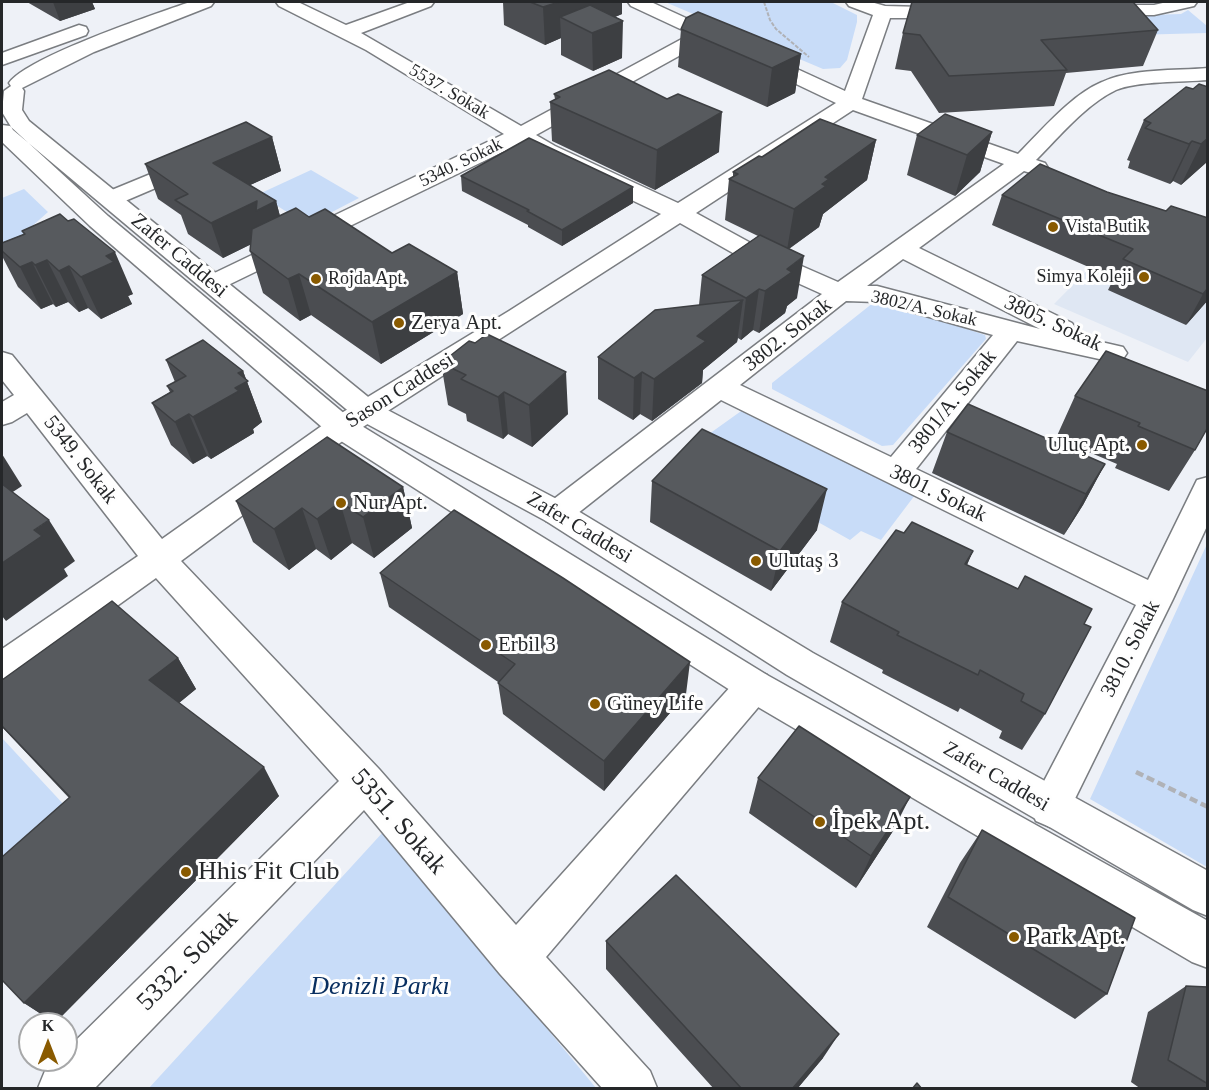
<!DOCTYPE html>
<meta charset="utf-8">
<style>
body{margin:0}
#map{position:relative;width:1209px;height:1090px;overflow:hidden;background:#eef1f7;font-family:Georgia,serif}
canvas{display:block}
.frame{position:absolute;inset:0;border:3px solid #252729;pointer-events:none}
.north{position:absolute;left:18px;top:1012px;width:60px;height:60px;box-sizing:border-box;background:#fefefe;border:2px solid #a7a8a9;border-radius:50%;rotate:0deg;font-size:16px;font-weight:700;line-height:24px;text-align:center;color:#252729}
.north::after{content:'';display:block;margin:auto;width:21px;height:27px;background:#895a00;clip-path:polygon(50% 0,100% 100%,50% 72%,0 100%)}
</style>
<div id="map">
<canvas width="1209" height="1090"></canvas>
<div class="frame"></div>
<div class="north">K</div>
</div>
<script>
const ctx = document.querySelector('canvas').getContext('2d');
ctx.lineJoin = 'round';
function fill(path, color) { ctx.fillStyle = color; ctx.fill(path, 'evenodd'); }
function trace(path, color, width, dash) { ctx.strokeStyle = color; ctx.lineWidth = width; ctx.lineCap = dash ? 'butt' : 'round'; ctx.setLineDash(dash || []); ctx.stroke(path); }
function write(font, color, halo, rows, align = 'center') {
  ctx.font = font + ' Georgia,serif'; ctx.lineWidth = 6; ctx.setLineDash([]); ctx.textBaseline = 'middle'; ctx.strokeStyle = halo; ctx.fillStyle = color; for (const [text, x, y, turn = 0] of rows) {
    ctx.save(); ctx.translate(x, y); ctx.rotate((+turn || 0) * Math.PI / 180); ctx.textAlign = isNaN(turn) ? turn : align; if (halo) ctx.strokeText(text, 0, 0); ctx.fillText(text, 0, 0); ctx.restore();
  }
}
const built = new Path2D(`
 M1135 222 1207 250V338L1188 362 1054 304Z`);
const green = new Path2D(`
 M665 2H831L857 15V22L847 60 840 68 823 69Z
 M1188 10 1207 26V33L1133 35 1119 16 1181 14Z
 M311 170 359 198 307 225 259 194Z
 M24 189 48 212 2 253V198Z
 M878 299 985 335 986 339 893 445 882 446 772 389V383Z
 M744 409 915 495 881 540 861 531 850 540 688 449Z
 M1207 544V867L1090 799Z
 M2 738 79 821 2 882Z
 M384 831 596 1088H149Z`);
const pathFar1 = new Path2D(`
 M764 2 770 20 776 29 809 57`);
const path = new Path2D(`
 M1136 772 1208 807`);
const minor = new Path2D(`
 M276 2H298L346 25 410 2H434L431 6 361 33 521 126 691 34 631 6 628 2H651L845 91 873 15 849 6 846 2H871L885 6 959 8 962 12 959 16 953 18H890L862 99 1018 154C1042 130 1071 95 1102 82 1133 68 1174 71 1208 68V80C1184 82 1136 81 1116 90 1085 105 1060 136 1036 160L1045 163 1048 168 1045 173 1037 175 1024 171 919 248 1072 323 1076 329 1071 335 1123 347 1127 353 1123 359 1113 362 1017 341 916 469 1148 580 1197 480 1208 477V524L1173 599 1064 821 1050 827 1036 821 1030 808 1136 605 721 400 568 521 557 525 546 521 541 513 546 505 822 294 740 257 680 223 352 434 181 561 379 769 516 925 741 675 754 670 767 675 772 686 767 697 546 957 650 1071 657 1088H602L500 974 364 810 95 1088H38L45 1071 56 1060H66V1050L339 781 156 578 15 679 2 683V649L138 556 27 413 12 422 2 425V402L14 395 2 380V352L12 355 162 539 330 420 509 311 661 214 539 156 519 144 222 288 213 291 204 288 200 283 204 278 504 134 366 50 279 6ZM706 41 836 103 678 203 555 146 536 135ZM853 110 1004 164 838 282 758 247 696 213ZM903 259 1040 329 877 286H867ZM846 301 876 302 993 335 891 457 740 385Z
 M1167 2H1197L1194 6 1154 15H1094L1088 14 1085 10 1088 6 1094 5H1154Z
 M192 157 200 159 203 164 200 169 118 204 110 206 102 204 98 199 102 194Z`);
const major = new Path2D(`
 M190 2H214L211 6 94 52 22 88 24 91 22 110 29 121 378 405 568 505 813 653 1208 871V916L1193 910 787 675 546 521 358 419 13 130 2 112 4 91 11 86 9 83C27 57 155 14 190 2Z
 M79 25 86 27 88 31 86 35 2 65V53Z
 M2 125 10 126 108 216 352 420 767 675 1208 921V968L1192 962 741 697 330 434 90 226 2 142Z`);
const wall = new Path2D(`
 M27 2H92L95 9 60 21Z
 M503 2H622V14L615 17 622 58 593 71 561 55V38L545 45 504 25Z
 M681 29 801 54 795 93 767 107 678 67Z
 M1158 30 1143 66 1066 73 1054 106 939 113 911 71 895 69 903 33Z
 M1208 87V161L1181 185 1173 181 1170 184 1128 168 1130 161 1127 160 1144 120 1193 89Z
 M554 94 719 152 655 190 552 141 550 102 555 99Z
 M992 132 980 172 955 196 907 175 917 135Z
 M272 137 281 171 250 185 276 201 280 216 309 217 392 253 457 272 463 314 381 364 311 315 300 321 263 293 250 251 251 244 223 258 188 234 181 215 158 199 145 164Z
 M876 140 867 180 823 214 819 227 789 249 797 298 787 306 785 313 759 333 753 330 741 340 738 338 737 342 703 370 702 383 652 421 640 414 633 420 598 399V357L699 305 702 275 758 236 725 220 729 179 733 177V172L762 157Z
 M461 176 633 203 562 246 528 227V225L462 191Z
 M1107 192 1166 211 1208 300 1186 325 1108 290 1114 278 992 225 1002 195Z
 M22 231 133 294 128 296 132 304 101 319 88 308 79 312 68 302 56 307 53 304 41 309 18 287 2 256V243L24 234Z
 M1106 351 1195 450 1169 491 1115 468 1117 464 1056 438 1075 396Z
 M166 360 243 371 262 422 253 429 254 433 211 459 207 456 193 464 171 445 152 403 170 392 167 386 175 382Z
 M441 363 568 414 532 447 508 434 503 439 467 421 466 414 448 405Z
 M947 432 1105 464 1083 505 1064 535 932 473Z
 M652 481 817 530 771 591 650 522Z
 M403 487 412 528 374 558 352 543 331 560 316 549 289 570 253 542 236 501Z
 M904 533 973 551 967 565 1084 624 1045 714 1022 750 999 738 1002 731 960 708 958 712 882 673 883 670 830 642 842 602Z
 M380 573 686 694 604 791 503 714 498 682 389 607Z
 M178 658 196 689 179 703 279 796 55 1023 24 1003 69 798 2 727V680Z
 M758 778 893 831 856 888 749 813Z
 M982 830 1107 994 1075 1019 927 927 960 863Z
 M606 941 823 1058 797 1089H714L606 969Z
 M1186 986 1208 987V1089H1141L1131 1082 1148 1012Z`);
const shadedWall = new Path2D(`
 M53 2H92L95 9 60 21Z
 M559 2H622V14L585 29 560 17 561 38 545 45 543 7Z
 M623 21 622 58 593 71 592 33Z
 M801 54 795 93 767 107 772 68Z
 M722 112 719 152 655 190 657 150Z
 M992 132 980 172 955 196 967 155Z
 M272 137 281 171 224 197 213 163Z
 M1208 138V161L1181 185 1201 144Z
 M876 140 867 180 823 214 819 227 787 250 794 209 822 184 825 177Z
 M1192 141 1173 181 1170 184 1189 144Z
 M633 187V203L562 246V230Z
 M257 201H276L285 236 264 238 223 258 211 223Z
 M115 252 133 294 128 296 132 304 101 319 81 277 106 256Z
 M804 256 797 298 787 306 785 313 759 333 765 291 787 269Z
 M47 260 68 302 56 307 35 265Z
 M32 262 53 304 41 309 20 267Z
 M69 266 88 308 79 312 59 271Z
 M457 272 463 314 381 364 372 322Z
 M299 274 311 315 300 321 288 279Z
 M1208 288V300L1186 325 1203 294Z
 M759 289 753 330 741 340 746 298Z
 M743 300 737 342 703 370 702 383 652 421 654 379 697 336Z
 M243 371 262 422 253 429 254 433 211 459 193 417 235 388 238 373Z
 M566 372 568 414 532 447 529 405Z
 M642 372 640 414 633 420 634 378Z
 M504 392 508 434 503 439 498 397Z
 M189 414 207 456 193 464 175 422Z
 M2 454 22 486 2 499Z
 M1105 464 1083 505 1064 535 1086 494Z
 M403 487 412 528 374 558 363 517Z
 M827 489 817 530 771 591 780 551Z
 M340 502 352 543 331 560 317 519Z
 M302 508 316 549 289 570 274 529Z
 M49 520 75 561 64 569 68 576 6 621 2 616V563L34 530Z
 M973 551 955 591 965 564Z
 M178 658 196 689 169 711 149 680Z
 M690 662 686 694 604 791V761Z
 M264 767 279 796 55 1023 24 1003Z
 M910 797 893 831 856 888 871 856Z
 M839 1034 823 1058 797 1089H792Z`);
const building = new Path2D(`
 M530 2H559L543 7Z
 M912 2H1133L1158 30 1041 40 1067 70 949 76 920 35 903 33Z
 M590 5 623 21 592 33 560 17Z
 M698 12 801 54 772 68 681 29 686 18Z
 M609 70 667 99 678 94 722 112 657 150 550 102 560 97 554 94Z
 M1199 84 1208 87V138L1201 144 1192 141 1189 144 1145 128 1151 123 1144 120 1186 87 1193 89Z
 M945 114 992 132 967 155 917 135Z
 M820 119 876 140 825 177 829 179 822 184 826 186 794 209 729 179 738 174 733 172 759 156 762 157Z
 M246 122 272 137 213 163 276 201 256 211 257 201 211 223 175 200 188 194 145 164Z
 M529 138 633 187 562 230 527 211 529 210 461 176Z
 M1040 164 1107 192 1166 211 1171 206 1208 218V288L1203 294 1123 259 1133 249 1002 195Z
 M296 208 309 217 325 209 392 253 409 244 457 272 372 322 299 274 288 279 250 251 252 229Z
 M60 214 68 221 74 219 115 252 106 256 114 262 81 277 69 266 59 271 47 260 35 265 32 262 20 267 2 251V243L25 234 22 231Z
 M760 235 804 256 787 269 792 272 765 291 759 289 746 298 702 275Z
 M743 300 697 336 706 341 654 379 642 372 634 378 598 357 655 310Z
 M487 334 566 372 529 405 504 392 498 397 461 379 466 375 441 363 469 341 475 343Z
 M203 340 243 371 238 373 248 381 235 388 239 391 193 417 189 414 175 422 152 403 173 391 167 386 186 376 166 360Z
 M1106 351 1208 391V427L1195 450 1138 426 1140 423 1075 396Z
 M968 404 1105 464 1086 494 947 432Z
 M702 429 827 489 780 551 652 481Z
 M327 437 403 487 363 517 340 502 317 519 302 508 274 529 236 501Z
 M2 484 49 520 34 530 42 536 2 563Z
 M454 510 563 578 690 662 604 761 498 683 515 664 380 573Z
 M912 522 973 551 965 564 1018 589 1025 576 1092 609 1084 624 1091 627 1045 714 1021 701 1024 694 980 670 978 675 897 635 899 632 842 602 896 530 904 533Z
 M112 601 178 658 149 680 264 767 24 1003 2 980V857L70 797 2 726V680Z
 M799 726 910 797 871 856 758 778Z
 M982 830 1135 918 1107 994 948 897Z
 M676 875 839 1034 792 1089H742L606 941Z
 M1186 986 1208 987V1084L1168 1060Z
 M917 1083 922 1089H912Z`);
const markers = [
 [1053,227,6,"#895a00"],
 [1144,277,6,"#895a00"],
 [316,279,6,"#895a00"],
 [399,323,6,"#895a00"],
 [1142,445,6,"#895a00"],
 [341,503,6,"#895a00"],
 [756,561,6,"#895a00"],
 [486,645,6,"#895a00"],
 [595,704,6,"#895a00"],
 [820,822,6,"#895a00"],
 [186,872,6,"#895a00"],
 [1014,937,6,"#895a00"]
];
const farStreetnames = [
 ["5537. Sokak",449,92,31],
 ["5340. Sokak",461,163,-26],
 ["3802/A. Sokak",924,309,13]
];
const farPoinames = [
 ["Vista Butik",1065,227],
 ["Simya Koleji",1132,277,"right"],
 ["Rojda Apt.",328,279]
];
const streetNames = [
 ["Zafer Caddesi",179,256,40],
 ["3805. Sokak",1053,324,25],
 ["3802. Sokak",788,335,-38],
 ["Sason Caddesi",400,391,-32],
 ["3801/A. Sokak",953,402,-51],
 ["5349. Sokak",80,460,52],
 ["3801. Sokak",938,494,26],
 ["Zafer Caddesi",579,528,31],
 ["3810. Sokak",1131,649,-63],
 ["Zafer Caddesi",996,777,30]
];
const poiNames = [
 ["Zerya Apt.",411,323],
 ["Uluç Apt.",1130,445,"right"],
 ["Nur Apt.",353,503],
 ["Ulutaş 3",768,561],
 ["Erbil 3",498,645],
 ["Güney Life",607,704]
];
const nearStreetnames = [
 ["5351. Sokak",398,822,49],
 ["5332. Sokak",188,961,-45]
];
const nearPoinames = [
 ["İpek Apt.",832,822],
 ["Hhis Fit Club",198,872],
 ["Park Apt.",1026,937]
];
const nearParknames = [
 ["Denizli Parkı",380,987]
];
fill(built, '#dfe7f3');
fill(green, '#c8dcf8');
trace(minor, '#7a7d81', 3);
trace(major, '#7a7d81', 3);
trace(pathFar1, '#b0b2b7', 2, [4, 1.5]);
trace(path, '#b0b2b7', 4.5, [8, 4]);
fill(minor, '#fff');
fill(major, '#fff');
fill(wall, '#4b4d51');
fill(shadedWall, '#3d3f42');
fill(building, '#575a5e');
trace(building, '#3d3f42', 1.5);
for (const [x, y, r, color] of markers) { const dot = new Path2D(); dot.arc(x, y, r, 0, 2 * Math.PI); ctx.fillStyle = color; ctx.fill(dot); trace(dot, '#fefefe', 2); }
write('18px', '#252729', '#fefefe', farStreetnames);
write('18px', '#252729', '#fefefe', farPoinames, 'left');
write('21px', '#252729', '#fefefe', streetNames);
write('21px', '#252729', '#fefefe', poiNames, 'left');
write('26px', '#252729', '#fefefe', nearStreetnames);
write('26px', '#252729', '#fefefe', nearPoinames, 'left');
write('italic 26px', '#092f60', '#fefefe', nearParknames);
</script>
